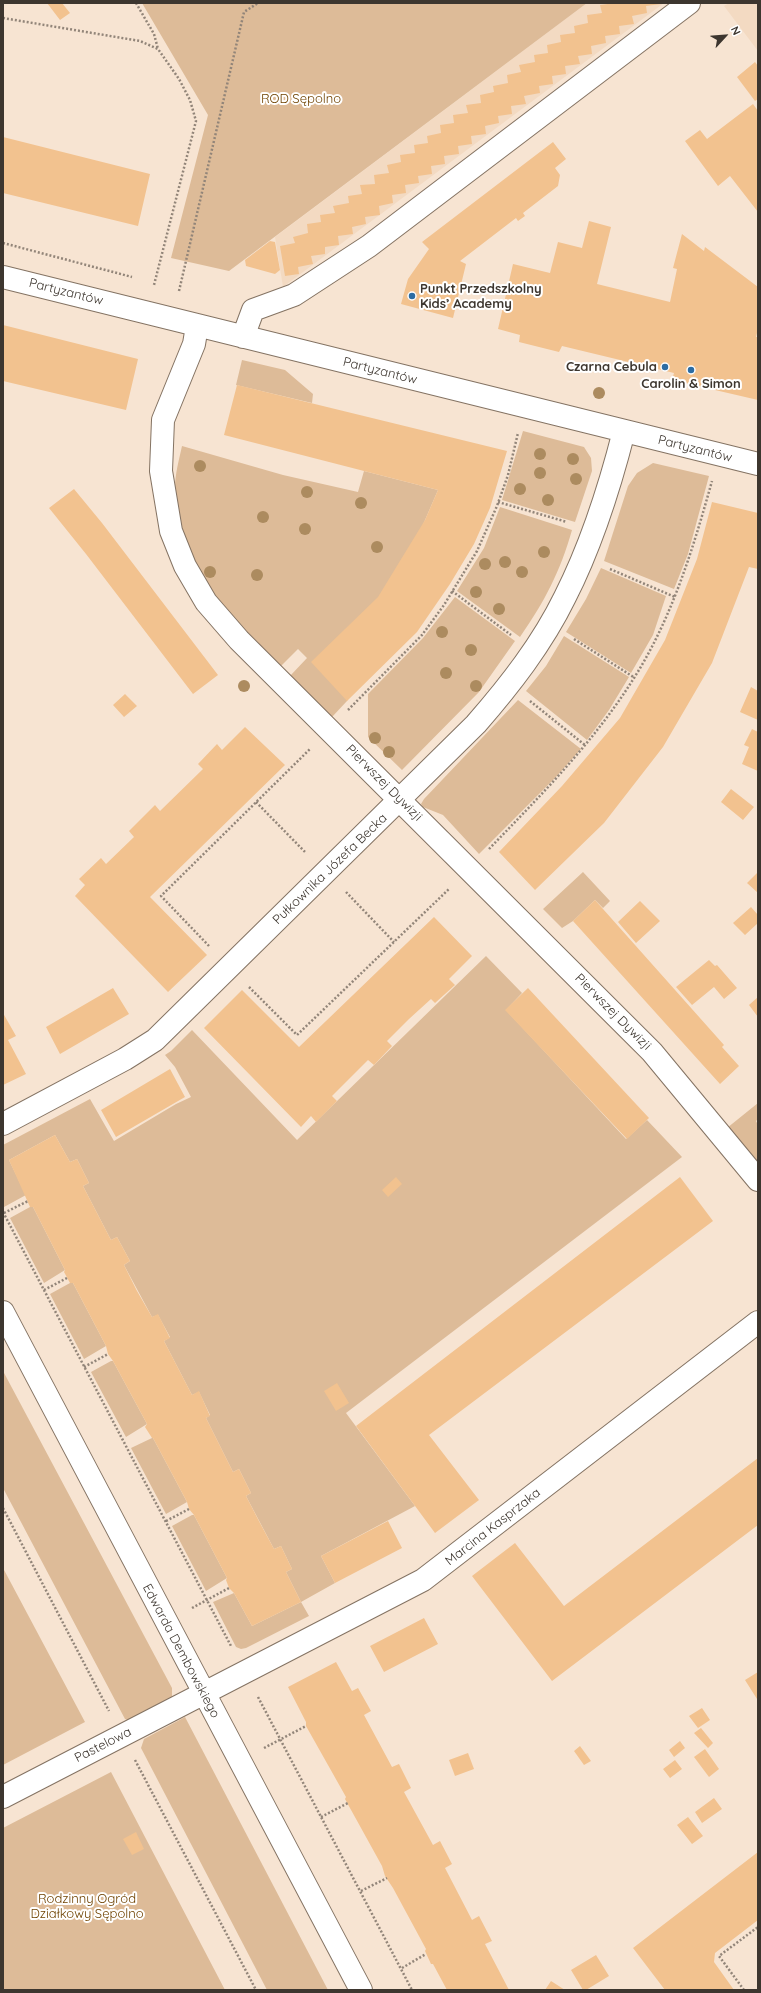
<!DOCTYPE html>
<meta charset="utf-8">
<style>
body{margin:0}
#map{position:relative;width:761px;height:1993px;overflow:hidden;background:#f7e4d2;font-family:Quicksand,sans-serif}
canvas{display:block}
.frame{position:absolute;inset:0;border:4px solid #3d362f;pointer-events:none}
.north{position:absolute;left:705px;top:16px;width:40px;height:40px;-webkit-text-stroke:3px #fff;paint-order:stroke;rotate:64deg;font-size:11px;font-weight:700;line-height:16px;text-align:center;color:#3d362f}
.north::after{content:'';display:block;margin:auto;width:14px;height:18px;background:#3d362f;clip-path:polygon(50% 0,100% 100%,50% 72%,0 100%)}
</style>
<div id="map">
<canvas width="761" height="1993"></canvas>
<div class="frame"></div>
<div class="north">N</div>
</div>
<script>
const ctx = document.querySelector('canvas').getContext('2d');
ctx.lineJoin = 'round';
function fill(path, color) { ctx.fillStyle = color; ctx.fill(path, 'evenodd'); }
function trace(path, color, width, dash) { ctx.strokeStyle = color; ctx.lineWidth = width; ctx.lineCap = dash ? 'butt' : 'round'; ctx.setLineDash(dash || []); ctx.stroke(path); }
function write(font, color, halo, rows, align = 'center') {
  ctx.font = font + ' Quicksand,sans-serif'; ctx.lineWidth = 4; ctx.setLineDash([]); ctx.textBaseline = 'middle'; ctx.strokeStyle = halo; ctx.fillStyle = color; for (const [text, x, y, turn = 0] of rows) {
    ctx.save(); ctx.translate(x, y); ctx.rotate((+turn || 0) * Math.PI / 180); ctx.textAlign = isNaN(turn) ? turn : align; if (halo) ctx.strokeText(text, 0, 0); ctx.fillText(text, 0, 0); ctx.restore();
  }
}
const built = new Path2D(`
 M587 3H664L283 287 275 237Z
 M729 3H758V51L724 6Z`);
const green = new Path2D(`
 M142 3H587L229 271 171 258 208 115Z
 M242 360 285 370 313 394 312 403 236 385Z
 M523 431 584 447 591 458 592 471 575 522 502 500Z
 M182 446 283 475 358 492 364 471 438 490 347 701 332 717 290 676 307 658 298 649 281 666C236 623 200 589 182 527 179 515 174 501 175 488 175 474 179 460 182 446Z
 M653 463 709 476 688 554 674 589 604 561 628 486 637 473Z
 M500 507 572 530C560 572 545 601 520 637L457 591 484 548Z
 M601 568 666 596 653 635 631 673 566 632 586 599Z
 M455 597 515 641 479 692 402 770 368 737V694L423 638Z
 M564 636 629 677 609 710 587 740 526 691 546 666Z
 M518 700 581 749 555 778 479 854 443 815 423 807 421 804 424 799Z
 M583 872 610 901 603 908 595 900 573 921 562 928 543 909Z
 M486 956 522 993 506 1010 626 1139 647 1120 682 1157 346 1413 415 1506 321 1556 335 1583 301 1602 309 1616 246 1648 241 1649 236 1647 213 1602 234 1593 252 1626 301 1602 286 1572 292 1569 281 1546 274 1549 246 1496 251 1493 239 1469 233 1472 206 1418 210 1415 199 1392 192 1395 164 1341 170 1337 158 1315 152 1317 124 1265 130 1261 117 1237 111 1240 83 1186 89 1183 77 1159 70 1162 55 1135 9 1160 26 1195 4 1207 3 1145 90 1099 114 1141 176 1104 191 1097 175 1067 165 1055 171 1051 192 1030 297 1140Z
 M758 1103V1119L756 1121 758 1125V1168L727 1128Z
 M30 1207H33L65 1270 44 1283 10 1218Z
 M70 1283H73L106 1346 84 1359 50 1294Z
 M111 1361H113L147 1424 126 1437 91 1372Z
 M3 1371 172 1688V1698L130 1721 125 1719 3 1488Z
 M152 1438H153L187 1502 166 1514 131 1448Z
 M192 1515H194L227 1578 206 1591 172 1526Z
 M3 1568 85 1722 3 1765Z
 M185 1717 328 1990H267L141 1748 144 1739Z
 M111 1772 225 1990H3V1828Z`);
const building = new Path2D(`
 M47 3H62L70 13 60 20Z
 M615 3 661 4 646 6 647 13 632 16 634 24 619 26 620 34 605 36 606 43 591 46 592 54 578 56 580 64 565 66 566 74 552 76 553 84 539 86 540 93 524 96 526 104 511 106 512 114 498 116 499 123 485 126 486 134 471 136 472 144 458 146 459 154 444 156 445 164 431 166 432 174 418 176 419 183 405 185 406 193 392 195 393 203 379 206 380 215 365 217 366 224 352 227 353 234 338 236 339 245 325 247V254L311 256 313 264 298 267 299 274 285 276 280 246 295 243 293 237 308 233 307 224 321 222 320 215 335 213 333 206 349 203 348 196 362 194 360 185 375 184 374 175 389 173 387 165 401 162 400 155 415 153 414 145 428 143 427 136 441 133 440 125 454 123 453 115 468 113 466 105 481 103 480 95 494 92 493 86 508 83 507 75 521 72 519 65 535 62 534 55 548 53 547 45 561 42 560 35 575 33 574 26 588 23 587 15 602 13 600 5Z
 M755 62 758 66V99L755 101 737 77Z
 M753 104 758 111V212L730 176 718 186 685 141 700 130 707 139Z
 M3 137 150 174 138 226 3 193Z
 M553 142 566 159 555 168 560 175 558 186 523 213 525 216 518 221 516 218 460 261 466 264 453 318 401 304 408 279 429 249 422 242Z
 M589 221 611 227 597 284 670 302 677 269 673 268 682 234 704 251 705 247 758 287V329L756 337H758V400L672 380 674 373 562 346 559 352 519 342 520 335 498 329 513 264 550 273 558 242 582 248Z
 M270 241 275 242 280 270 275 274 246 266 245 260Z
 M3 325 138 359 126 410 3 381Z
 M237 385 507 451 490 508 474 544 450 584 417 632 347 701 311 662 378 597 425 520 438 490 224 435Z
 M74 489 102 523 218 675 193 694 86 554 49 508Z
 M712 502 758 513V569L749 567 712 663 663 747 604 823 535 890 499 852 562 786 620 718 665 640 697 559Z
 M751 687 758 691V720L740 712Z
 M125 694 137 706 124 717 113 705Z
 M245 727 285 765 150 897 207 955 168 992 75 896 85 885 79 879 101 858 106 864 134 837 129 831 155 805 160 811 203 769 198 764 217 744 222 750Z
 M752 729 758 732V771L742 764 749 747 744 745Z
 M731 789 754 807 743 820 721 802Z
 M758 872V893L747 883Z
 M595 900 724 1045 722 1047 739 1066 720 1084 573 921Z
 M640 901 660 921 636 943 618 922Z
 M751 907 758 915V923L745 935 733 923Z
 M434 917 472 956 449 979 455 985 435 1003 431 999 409 1019 387 1041 392 1046 374 1065 368 1060 332 1096 337 1101 316 1122 311 1116 301 1127 204 1028 242 990 299 1047Z
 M709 960 715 966 717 965 737 988 724 999 714 987 692 1005 676 987Z
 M113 988 129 1014 60 1054 46 1027Z
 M528 988 649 1118 627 1139 505 1010Z
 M758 997V1017L749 1005Z
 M3 1013 16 1036 8 1040 26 1074 3 1085Z
 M170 1069 185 1097 116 1137 101 1110Z
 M55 1135 70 1162 77 1159 89 1183 83 1186 111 1240 117 1237 130 1261 124 1265 137 1291 152 1317 158 1314 170 1338 164 1341 192 1395 199 1391 210 1416 206 1418 233 1472 239 1469 251 1493 246 1496 260 1523 274 1549 281 1546 292 1569 286 1572 301 1602 252 1626 234 1593 229 1588 226 1580 227 1578 194 1515 189 1509 187 1502 153 1438H152L145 1427 147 1424 113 1361 108 1354 106 1346 73 1283H70L64 1272 65 1270 33 1207H30L9 1160Z
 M396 1177 402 1184 388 1197 382 1190Z
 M680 1177 713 1221 429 1435 479 1500 435 1533 356 1426Z
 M337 1383 349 1403 336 1411 324 1391Z
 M758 1458V1525L552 1681 472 1576 515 1543 564 1606Z
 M388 1521 402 1548 335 1583 321 1556Z
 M424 1618 438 1644 384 1672 370 1646Z
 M336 1662 352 1691 358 1688 371 1711 364 1715 392 1767 399 1764 411 1788 404 1792 433 1845 440 1841 452 1864 445 1868 472 1920 479 1916 492 1941 485 1944 509 1990H447L433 1964H431L425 1951 426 1949 393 1888 385 1876 382 1866 345 1799 346 1797 306 1726V1722L288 1687Z
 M758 1672V1698L757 1699 745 1680Z
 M702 1708 710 1720 698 1728 689 1716Z
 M701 1728 713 1743 708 1748 694 1733Z
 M680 1741 685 1748 674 1757 669 1750Z
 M580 1746 591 1761 584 1765 574 1751Z
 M705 1749 719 1769 709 1777 694 1757Z
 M468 1753 474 1769 455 1776 449 1760Z
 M675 1760 682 1769 670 1778 663 1769Z
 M714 1798 722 1809 702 1823 695 1812Z
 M688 1817 703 1836 692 1844 677 1825Z
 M136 1832 144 1849 132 1855 123 1839Z
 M758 1852V1920L715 1953 714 1962 734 1990H665L633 1948Z
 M596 1955 609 1976 586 1990H583L571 1970Z
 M551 1981 565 1990H545Z`);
const path = new Path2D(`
 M136 3 154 34 158 49
 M3 18 140 41 158 49 179 79 190 100 196 121 154 285
 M3 243 132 277
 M179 291 244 12 258 3
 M498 502 567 522
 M610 569 675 597
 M452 591 511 635
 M574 639 635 678
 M530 701 586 746
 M348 710 422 635 444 605 477 551 497 506 508 475 518 433
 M256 802 306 853
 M489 849C541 795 594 742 634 678 672 618 693 549 712 481
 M346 892 394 942
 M209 946 161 896 310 749
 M249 987 297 1035 449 889
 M3 1212 231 1646
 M4 1213 28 1201
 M44 1290 67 1278
 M84 1367 108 1354
 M3 1508 109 1711
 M166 1521 189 1509
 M192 1608 229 1588
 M258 1697 412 1990
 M264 1748 306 1726
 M135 1760 256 1990
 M321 1817 348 1803
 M361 1891 387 1878
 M402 1968 426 1954
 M744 1990 719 1956 758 1927`);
const minor = new Path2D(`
 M3 277 758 464
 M197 326 194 344 163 420 161 471 171 531 185 566 206 602 239 640 652 1052 758 1180
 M243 337 253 310 294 295 369 246 689 3
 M3 1124 125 1059 155 1040 476 724C510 685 542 644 565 597 591 546 610 486 624 431
 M3 1312 361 1990
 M3 1797 423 1580 758 1322`);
const trees = [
 [599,393],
 [540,454],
 [573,459],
 [200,466],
 [540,473],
 [576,479],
 [520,489],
 [307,492],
 [548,500],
 [361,503],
 [263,517],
 [305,529],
 [377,547],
 [544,552],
 [505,562],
 [485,564],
 [210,572],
 [522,572],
 [257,575],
 [476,592],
 [499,609],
 [442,632],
 [471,650],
 [446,673],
 [244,686],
 [476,686],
 [375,738],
 [389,752]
];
const markers = [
 [412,296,4,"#2c6ca3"],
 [665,367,4,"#2c6ca3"],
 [691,370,4,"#2c6ca3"]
];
const parkNames = [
 ["ROD Sępolno",301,99],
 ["Rodzinny Ogród",87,1899],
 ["Działkowy Sępolno",87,1914]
];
const poiNames = [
 ["Punkt Przedszkolny",420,289],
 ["Kids’ Academy",420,304],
 ["Czarna Cebula",657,367,"right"],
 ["Carolin & Simon",691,384,"center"]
];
const streetNames = [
 ["Partyzantów",66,292,14],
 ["Partyzantów",380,371,14],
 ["Partyzantów",695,449,14],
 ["Pierwszej Dywizji",384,783,45],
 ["Pułkownika Józefa Becka",330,869,-44],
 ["Pierwszej Dywizji",613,1012,45],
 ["Marcina Kasprzaka",493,1527,-38],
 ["Edwarda Dembowskiego",181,1651,62],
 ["Pastelowa",103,1745,-27]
];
fill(built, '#f3dac2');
fill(green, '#ddbb98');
fill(building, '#f2c28f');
trace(minor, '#847363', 24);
trace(path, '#928579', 2.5, [2, 2]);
trace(minor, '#fff', 22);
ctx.fillStyle = '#ac8b5f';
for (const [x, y] of trees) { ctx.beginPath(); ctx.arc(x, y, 6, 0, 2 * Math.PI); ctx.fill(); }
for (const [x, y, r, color] of markers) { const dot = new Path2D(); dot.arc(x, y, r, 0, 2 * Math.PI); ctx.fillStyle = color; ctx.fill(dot); trace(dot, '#fff', 1.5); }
write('13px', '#6f4201', '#fff', parkNames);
write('bold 13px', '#3d362f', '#fff', poiNames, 'left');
write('13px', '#3d362f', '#fff', streetNames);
</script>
